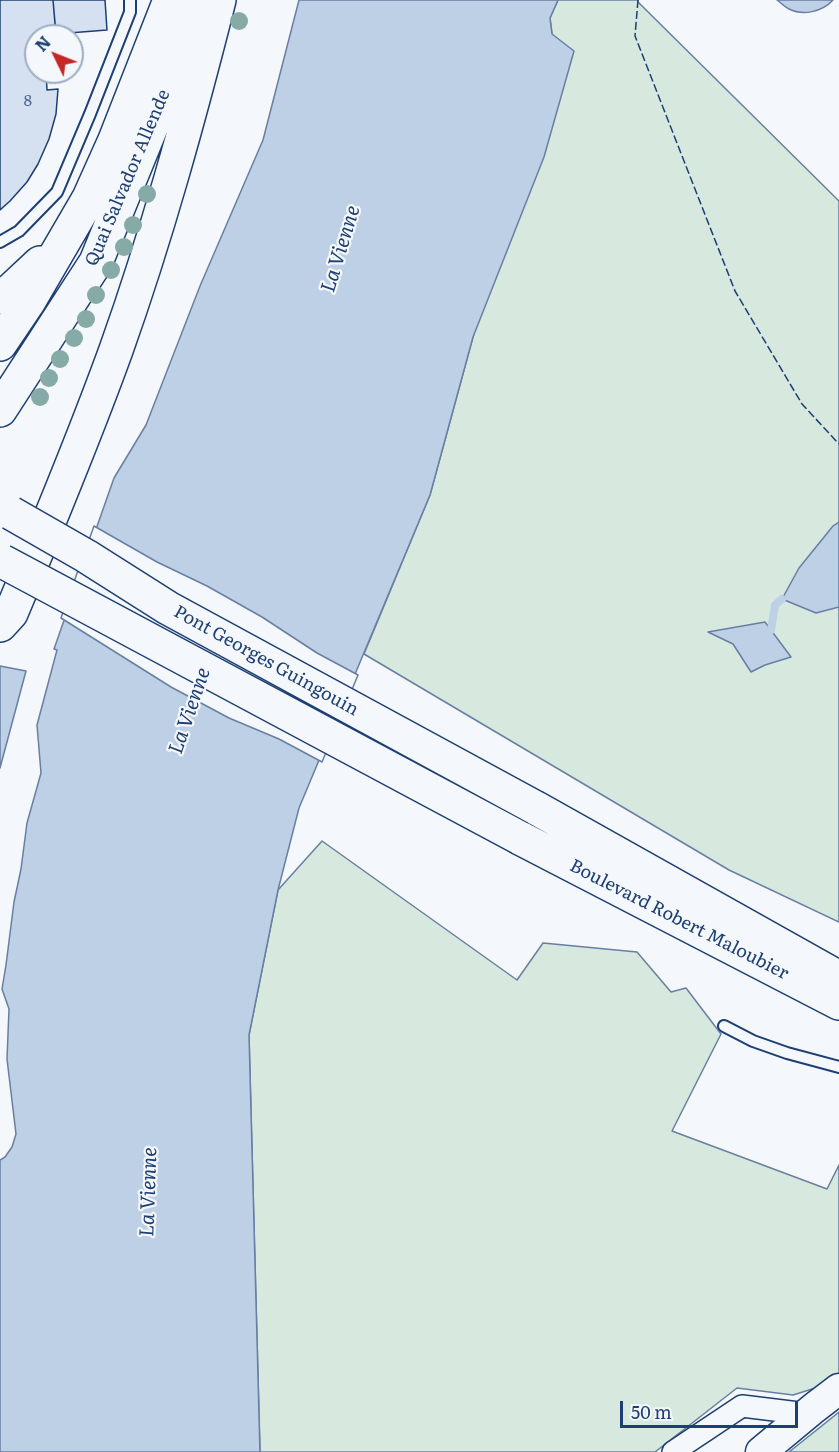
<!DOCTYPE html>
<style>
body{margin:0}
#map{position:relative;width:839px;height:1452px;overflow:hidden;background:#f4f7fb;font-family:Literata,serif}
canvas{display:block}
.north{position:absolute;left:24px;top:24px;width:60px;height:60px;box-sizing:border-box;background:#f4f7fb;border:2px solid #9eadc5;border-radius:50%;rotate:313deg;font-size:16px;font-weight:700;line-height:24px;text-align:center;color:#1d3f73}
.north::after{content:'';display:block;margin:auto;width:21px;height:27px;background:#c62828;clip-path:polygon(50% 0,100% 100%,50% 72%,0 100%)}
.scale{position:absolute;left:620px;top:1401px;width:178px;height:27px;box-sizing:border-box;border:3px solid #1d3f73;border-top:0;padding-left:8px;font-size:18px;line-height:21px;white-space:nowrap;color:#1d3f73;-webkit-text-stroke:4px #f4f7fb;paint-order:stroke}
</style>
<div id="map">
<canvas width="839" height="1452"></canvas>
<div class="north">N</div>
<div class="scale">50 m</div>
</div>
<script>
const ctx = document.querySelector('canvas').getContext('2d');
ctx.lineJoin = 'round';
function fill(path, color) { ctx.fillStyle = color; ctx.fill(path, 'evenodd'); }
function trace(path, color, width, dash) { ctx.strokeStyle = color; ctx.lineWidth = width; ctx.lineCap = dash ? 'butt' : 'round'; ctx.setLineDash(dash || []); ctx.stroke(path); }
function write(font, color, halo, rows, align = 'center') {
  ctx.font = font + ' Literata,serif'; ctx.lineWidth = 4.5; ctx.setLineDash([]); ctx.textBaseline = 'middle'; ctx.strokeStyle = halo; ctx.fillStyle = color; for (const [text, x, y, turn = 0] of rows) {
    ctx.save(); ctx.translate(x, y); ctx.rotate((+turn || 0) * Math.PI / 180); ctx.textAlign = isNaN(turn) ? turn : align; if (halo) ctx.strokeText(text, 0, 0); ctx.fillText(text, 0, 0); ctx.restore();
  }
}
const green = new Path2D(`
 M558 0H638V2L839 201V922L729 870 364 654 430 495 473 337 552 34 550 18Z
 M322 841 517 980 543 943 637 952 671 992 686 988 721 1034 672 1131 827 1189 839 1165V1373L825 1385 793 1395 737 1388 655 1452H260L249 1035 278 890Z
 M839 1412V1452H789Z`);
const water = new Path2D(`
 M299 0H558L550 18 552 34 574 51 544 157 473 337 430 495 299 808 278 890 249 1035 260 1452H0V1160L5 1157 12 1147 16 1134 7 1059 9 1009 2 989 6 965 14 902 21 869 27 823 41 773 37 725 57 650 54 649 114 478 146 425 200 286 263 140Z
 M777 0H833C822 12 803 16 789 9 785 7 781 3 777 0Z
 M839 522V607L816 613 782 599 799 568 833 526Z
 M765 622 791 657 765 665 751 672 733 644 708 632Z
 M0 666 26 671 0 768Z`);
const pier = new Path2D(`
 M94 526 157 562 207 586 262 617 317 653 358 675 322 762 279 739 229 718 171 687 61 618Z`);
const stream = new Path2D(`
 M771 630 775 605 782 599`);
const building = new Path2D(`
 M0 0H53L56 36H36V72H46L47 90 58 89 56 114 49 139 38 164 27 182 10 201 0 210Z
 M53 0H105L107 30 56 34Z`);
const service = new Path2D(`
 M0 242 19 231 57 192 90 114 130 12V0
 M724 1026 753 1041 787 1053 839 1067`);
const minor = new Path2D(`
 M673 1452 742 1406 807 1414`);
const secondary = new Path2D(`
 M761 1452 814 1408 839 1389`);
const primary = new Path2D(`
 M0 297 11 290 40 263
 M0 344 29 301 89 198 115 140 170 0
 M0 410 96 262 199 10
 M0 534 25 545
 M0 625 11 613C48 525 84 438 116 350 157 235 189 118 219 0
 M536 808 839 978
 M520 838 839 1003`);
const primaryBridge = new Path2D(`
 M11 513 86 556 168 608 536 808
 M2 561 520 838`);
const fence = new Path2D(`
 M638 0 635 36 735 291 802 404 839 444`);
const trees = [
 [239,21],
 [147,194],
 [133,225],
 [124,247],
 [111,270],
 [96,295],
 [86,319],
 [74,338],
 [60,359],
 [49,378],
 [40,397]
];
const numberNames = [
 ["8",28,102]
];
const streetNames = [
 ["Quai Salvador Allende",128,178,-67],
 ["Pont Georges Guingouin",266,661,29],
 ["Boulevard Robert Maloubier",679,920,27]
];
const waterNames = [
 ["La Vienne",341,249,-73],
 ["La Vienne",190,711,-71],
 ["La Vienne",149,1192,-88]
];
fill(green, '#d7e8df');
trace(green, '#687fa3', 1.5);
fill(water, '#bed0e5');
trace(water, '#687fa3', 1.5);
fill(pier, '#f4f7fb');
trace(pier, '#687fa3', 1.5);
trace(stream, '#bed0e5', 8);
fill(building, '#d5e0f0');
trace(building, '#1d3f73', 1.5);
trace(service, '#1d3f73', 14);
trace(minor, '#1d3f73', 24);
trace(secondary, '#1d3f73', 33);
trace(primary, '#1d3f73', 36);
trace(service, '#f4f7fb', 10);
trace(minor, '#f4f7fb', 21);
trace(secondary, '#f4f7fb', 30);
trace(primary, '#f4f7fb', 33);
trace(primaryBridge, '#1d3f73', 36, []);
trace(primaryBridge, '#f4f7fb', 33);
trace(fence, '#1d3f73', 1.5, [8, 3]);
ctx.fillStyle = '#86aba6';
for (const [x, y] of trees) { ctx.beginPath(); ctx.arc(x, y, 9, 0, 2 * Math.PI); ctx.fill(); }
write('15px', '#4b6792', null, numberNames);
write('18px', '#1d3f73', '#f4f7fb', streetNames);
write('italic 20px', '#1d3f73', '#f4f7fb', waterNames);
</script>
